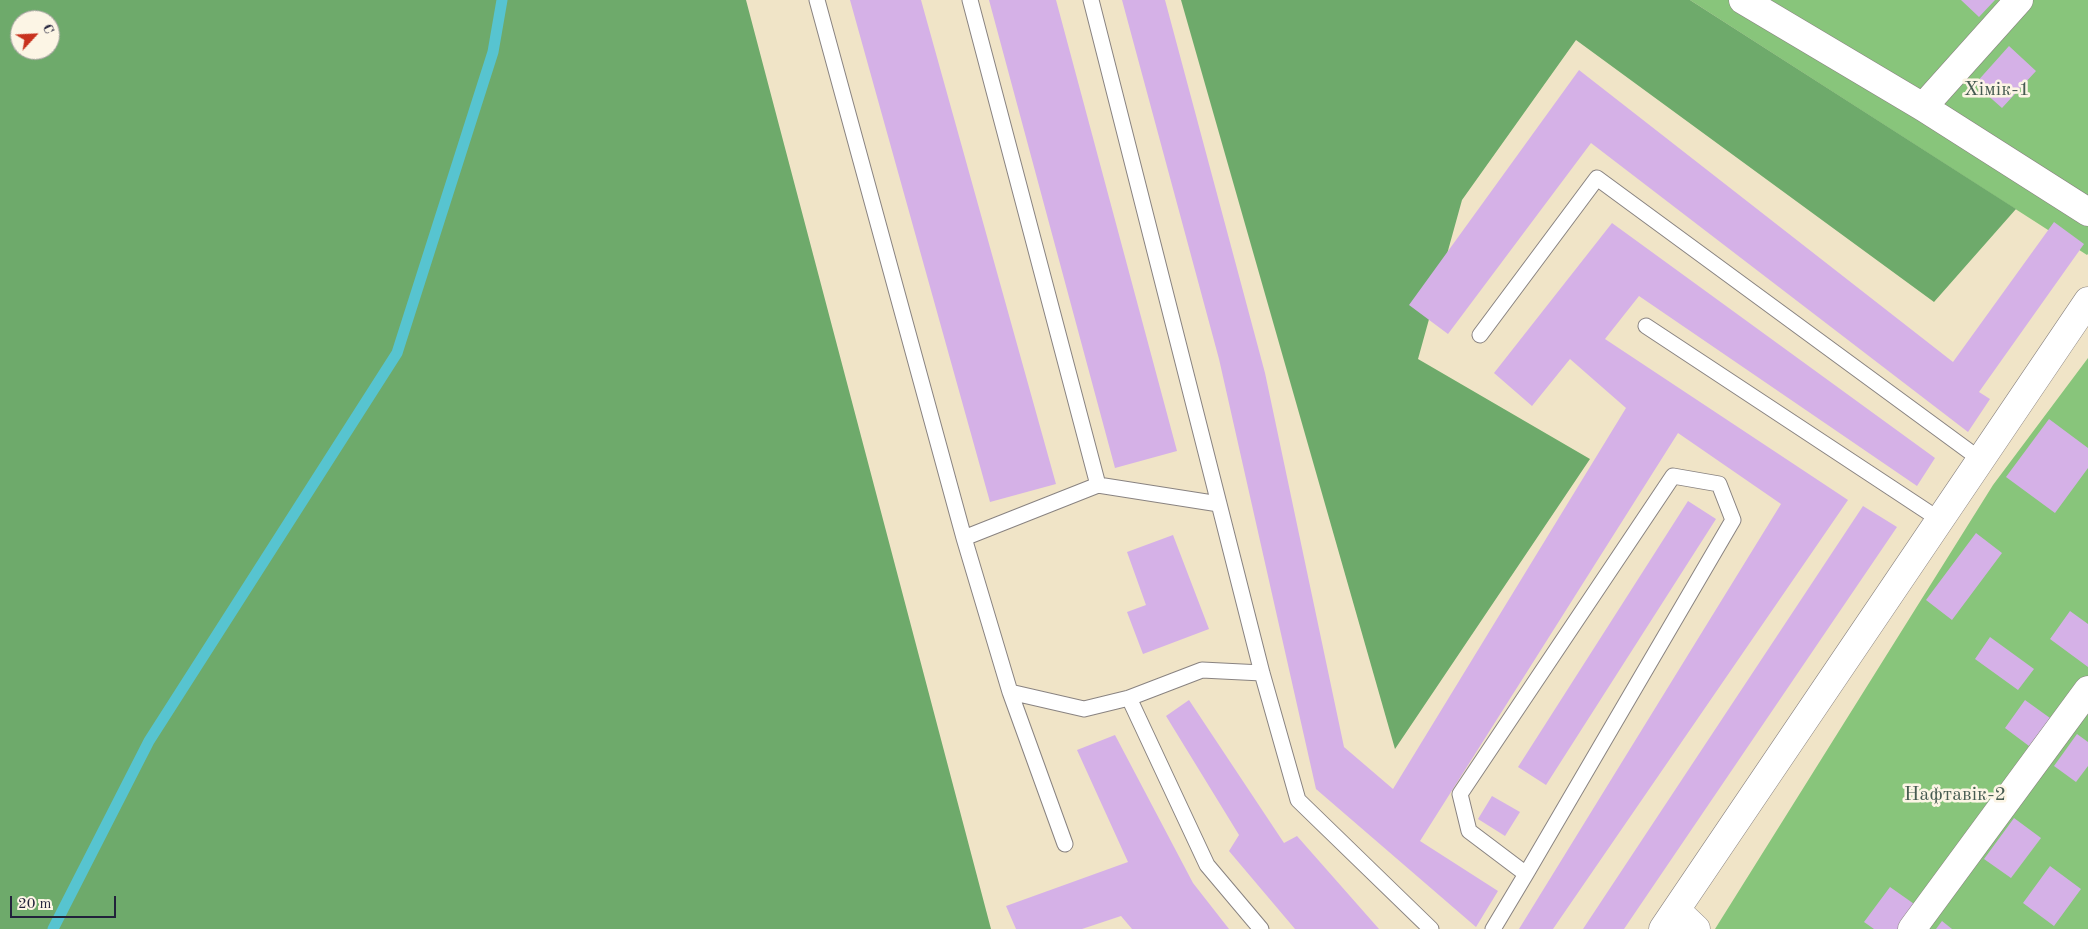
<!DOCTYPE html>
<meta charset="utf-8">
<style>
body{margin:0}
#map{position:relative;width:2088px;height:929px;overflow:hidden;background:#f0e4c7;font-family:"Old Standard TT",serif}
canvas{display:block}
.north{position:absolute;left:10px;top:10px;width:50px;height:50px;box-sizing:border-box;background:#fcf5e5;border:1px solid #a5a1a1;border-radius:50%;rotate:65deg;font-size:14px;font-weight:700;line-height:20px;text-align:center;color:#22223b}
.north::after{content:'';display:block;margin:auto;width:18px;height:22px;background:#c8321e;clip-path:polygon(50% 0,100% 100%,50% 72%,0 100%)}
.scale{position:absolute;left:10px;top:896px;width:106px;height:22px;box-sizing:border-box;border:2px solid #22223b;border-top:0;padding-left:6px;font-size:15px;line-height:18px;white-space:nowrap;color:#22223b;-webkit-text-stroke:4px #fcf5e5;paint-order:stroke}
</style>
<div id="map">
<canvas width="2088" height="929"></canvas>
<div class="north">С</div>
<div class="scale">20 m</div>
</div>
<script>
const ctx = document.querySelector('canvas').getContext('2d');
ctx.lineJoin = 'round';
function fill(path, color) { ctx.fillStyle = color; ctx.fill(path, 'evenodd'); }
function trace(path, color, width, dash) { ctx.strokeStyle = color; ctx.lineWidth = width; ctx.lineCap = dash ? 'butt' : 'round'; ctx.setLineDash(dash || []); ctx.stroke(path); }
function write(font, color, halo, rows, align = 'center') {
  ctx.font = font + ' "Old Standard TT",serif'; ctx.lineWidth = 5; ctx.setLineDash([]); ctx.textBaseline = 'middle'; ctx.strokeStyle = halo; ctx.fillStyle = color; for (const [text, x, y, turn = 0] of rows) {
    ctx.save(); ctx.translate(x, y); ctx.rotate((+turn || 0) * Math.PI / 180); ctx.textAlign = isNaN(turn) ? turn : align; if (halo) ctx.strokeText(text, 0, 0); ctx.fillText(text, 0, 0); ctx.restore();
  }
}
const green = new Path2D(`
 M1690 0H2088V254L2087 255Z
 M2088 358V929H1715L1993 485Z`);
const forest = new Path2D(`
 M0 0H746L991 929H0ZM20 20H50V50H20Z
 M1181 0H1690L2016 209 1934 302 1576 40 1462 200 1418 359 1590 459 1395 749Z`);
const stream = new Path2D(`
 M53 929 149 741 397 353 493 52 502 0`);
const building = new Path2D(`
 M850 0H921L1056 484 990 502Z
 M989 0H1056L1177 451 1115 468Z
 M1122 0H1165L1265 373 1344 747 1393 789 1626 408 1570 359 1532 406 1494 373 1612 223 1935 458 1917 486 1639 296 1605 339 1848 500 1553 929H1519L1781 504 1678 433 1420 841 1498 891 1476 927 1316 789 1219 359Z
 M1961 0H1995L1979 17Z
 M2009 46 2036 71 2002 108 1975 84Z
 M1579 70 1953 362 2054 222 2084 244 1979 392 1990 399 1968 432 1591 143 1448 334 1409 305Z
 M2049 419 2088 448V468L2055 513 2006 477Z
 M1688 501 1716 519 1546 785 1518 767Z
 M1863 506 1897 527 1624 929H1583Z
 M1976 533 2002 553 1952 620 1926 600Z
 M1173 535 1209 629 1143 654 1127 612 1146 605 1127 552Z
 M2070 611 2088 624V667L2050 639Z
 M1990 637 2034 669 2018 690 1975 659Z
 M1189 700 1284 843 1297 836 1379 929H1295L1229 851 1239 835 1166 716Z
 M2025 700 2050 718 2029 746 2005 728Z
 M2077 734 2088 742V766L2076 782 2054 766Z
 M1115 735 1193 883 1229 929H1132L1121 916 1082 929H1016L1006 906 1128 862 1077 750Z
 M1492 796 1520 812 1505 836 1478 819Z
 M2014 818 2041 838 2011 878 1984 859Z
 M2050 866 2081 889 2054 926 2023 903Z
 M1890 887 1917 906 1900 929H1874L1864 922Z
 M1942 921 1952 929H1936Z`);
const service = new Path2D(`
 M817 0 964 538 1010 692 1065 844
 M970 0 1098 485
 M1091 0 1262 673 1298 800 1431 929
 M1646 326 1940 520
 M1480 335 1597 178 1981 460
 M964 538 1098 485 1219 504
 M1010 692 1084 709 1129 698 1202 670 1262 673
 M1129 698 1207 865 1261 929
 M1493 929 1526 874 1733 520 1719 484 1673 476 1460 794 1469 831 1526 874`);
const minor = new Path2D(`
 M1743 0 1923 107 2088 212
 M1923 107 2019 0
 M1676 910 1696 929
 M1663 929 2088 301
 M1912 929 2088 690`);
const parkNames = [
 ["Хімік-1",1997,90],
 ["Нафтавік-2",1955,795]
];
fill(green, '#88c57b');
fill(forest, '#6eaa6b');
trace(stream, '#57c4d0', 11);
fill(building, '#d5b1e7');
trace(service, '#898381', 17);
trace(minor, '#898381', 29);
trace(service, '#fff', 15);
trace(minor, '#fff', 28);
write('20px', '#465b51', '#fcf5e5', parkNames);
</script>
